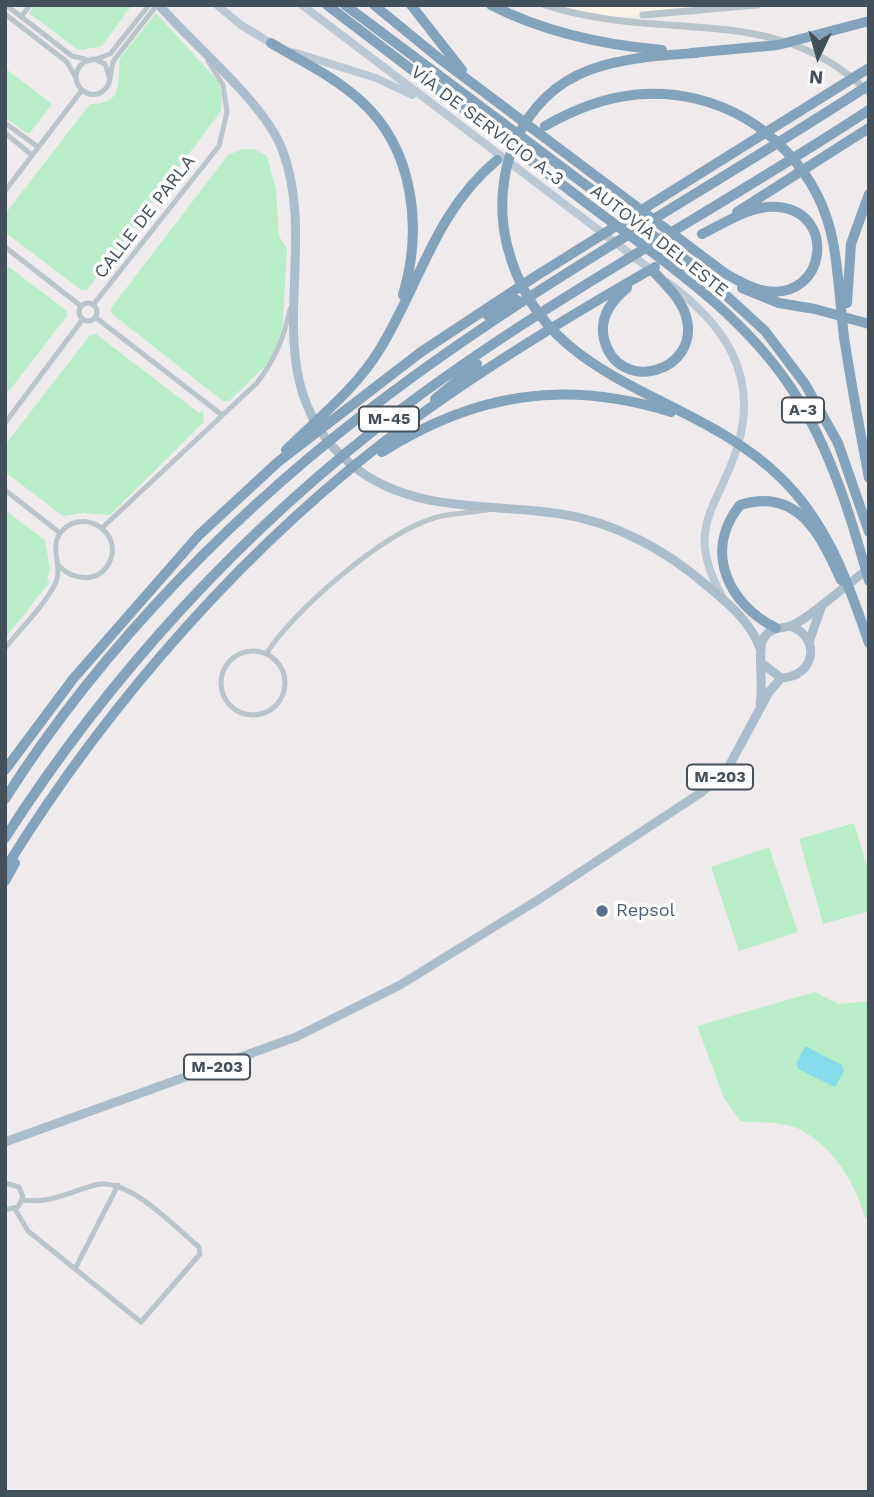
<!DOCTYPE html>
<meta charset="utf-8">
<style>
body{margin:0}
#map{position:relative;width:874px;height:1497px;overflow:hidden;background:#efebec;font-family:"Work Sans",sans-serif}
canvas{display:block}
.frame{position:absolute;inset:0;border:7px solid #445059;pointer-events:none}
.north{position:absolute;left:783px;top:21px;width:70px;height:70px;-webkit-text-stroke:5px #fff;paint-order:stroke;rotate:185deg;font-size:19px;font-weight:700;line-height:28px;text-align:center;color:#445059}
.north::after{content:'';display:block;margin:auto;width:24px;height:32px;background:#445059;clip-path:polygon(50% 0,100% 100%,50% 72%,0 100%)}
</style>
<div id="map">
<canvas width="874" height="1497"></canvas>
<div class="frame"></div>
<div class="north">N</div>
</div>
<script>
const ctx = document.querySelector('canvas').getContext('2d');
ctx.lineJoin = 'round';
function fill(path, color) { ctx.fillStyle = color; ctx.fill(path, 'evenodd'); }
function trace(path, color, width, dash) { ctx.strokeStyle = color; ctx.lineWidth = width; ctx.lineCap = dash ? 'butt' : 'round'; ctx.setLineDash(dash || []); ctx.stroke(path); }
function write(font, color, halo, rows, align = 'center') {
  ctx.font = font + ' "Work Sans",sans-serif'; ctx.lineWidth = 7; ctx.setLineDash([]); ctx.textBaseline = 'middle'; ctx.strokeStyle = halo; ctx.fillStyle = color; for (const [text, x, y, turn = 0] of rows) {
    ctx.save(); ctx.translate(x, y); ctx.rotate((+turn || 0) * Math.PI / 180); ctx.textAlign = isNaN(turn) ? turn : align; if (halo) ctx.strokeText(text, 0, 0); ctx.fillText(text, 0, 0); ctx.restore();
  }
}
const commercial = new Path2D(`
 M545 5H757L618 17Z`);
const green = new Path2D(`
 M35 5H132L101 47 78 50 29 13Z
 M156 13 218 81 222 94 221 111 87 290H81L5 232V214L90 104C126 104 116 81 120 58Z
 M5 68 52 104 30 133H26L5 117Z
 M242 149H254L267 156 276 190 279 236 287 249 283 322 278 343 266 365 229 401 224 402 111 313V308L228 155Z
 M5 264 66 310 67 316 5 396Z
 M96 334 199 413 203 410 204 422 110 515 83 513 63 516 5 472V445L90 335Z
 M5 510 45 540 50 569 47 580 50 582 5 638Z
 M854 823 869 872V911L823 924 799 839Z
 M769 847 798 932 739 951 711 867Z
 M815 992 839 1004 869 1001V1217L865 1218C855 1182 833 1147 799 1129 782 1121 758 1123 740 1121L724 1098 697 1026Z`);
const water = new Path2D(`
 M805 1046 842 1065 844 1071 835 1087 798 1069 797 1062Z`);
const minor = new Path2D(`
 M6 5 72 56 85 59
 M5 14 67 62 75 76
 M21 17 30 5
 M96 59 110 54 149 5
 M110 79 105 64 94 59 84 62C62 80 91 108 107 87 112 79 110 69 114 60L157 5
 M5 123 38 147
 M5 133 32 155
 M5 191 82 90
 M5 247 81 306
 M79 312a9 9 0 1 1 18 0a9 9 0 1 1-18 0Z
 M93 305 219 146 227 112 223 85 208 61
 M95 317 222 415
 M5 423 83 319
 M5 490 60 533
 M102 528 257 383C275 359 284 338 290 309
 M5 648C20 629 50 600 57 579 62 561 47 545 64 529 87 508 124 535 109 563 98 584 73 580 59 566
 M221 683a32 32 0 1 1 64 0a32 32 0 1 1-64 0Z
 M266 654C295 609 382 534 434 518 451 513 470 513 487 510
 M5 1183 19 1187 23 1197 18 1207 5 1210
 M15 1209 28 1231 141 1322 200 1254 199 1247C175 1227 128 1176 95 1185 70 1192 49 1204 22 1200
 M75 1269 118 1185`);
const tertiary = new Path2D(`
 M545 5C665 44 775 0 869 93
 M643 15 757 5`);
const secondary = new Path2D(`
 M217 5 241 25 274 45
 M302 5 654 272
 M293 52 376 78 412 95
 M667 282C723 323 759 373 738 445 718 511 682 526 724 600`);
const primary = new Path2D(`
 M159 5C194 46 263 101 282 149 323 255 248 382 353 466 413 514 490 503 561 514 614 522 666 550 706 585 728 603 750 621 760 648
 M809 642 822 605
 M763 664 781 678C815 677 822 637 790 626
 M760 703C764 685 757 651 763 639 770 627 779 629 790 626 807 621 848 582 869 569
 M5 1142 296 1037 400 985 541 898 702 792 729 766 769 692 781 678`);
const motorway = new Path2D(`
 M327 5C413 71 499 136 585 202 659 258 744 313 795 394 831 451 851 517 869 581
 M345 5 694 266 765 331 805 384 838 443 869 532
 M374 5 440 59 726 274C738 280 751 289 766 291 827 300 837 212 778 207 752 204 725 223 702 234
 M411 5 462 70
 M491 5C544 32 603 45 662 50
 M271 43C301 61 335 77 361 101 414 149 423 228 403 295
 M691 53 778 45 869 21
 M697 53C621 58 551 62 515 142 501 174 499 212 507 245 542 388 689 388 780 477 827 522 848 582 869 643
 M545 126C594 98 642 86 697 99 766 116 820 173 833 242 839 273 840 305 844 337 851 384 860 431 869 478
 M737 212 869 128
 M627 288C611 301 599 318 604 339 618 396 702 372 686 316 681 299 666 285 654 272
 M742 288 779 303 815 309 869 324
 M847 303 851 244 869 194
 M487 315 517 300
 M435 399 477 364
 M286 450C319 417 355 390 380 349 421 282 434 213 497 160
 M382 452C475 393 566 379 671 412
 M776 628C728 604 703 551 740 505 798 487 820 534 841 580
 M5 770 73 679 199 535 278 462 421 352 536 276 869 68
 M5 799C103 644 244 502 391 393 543 279 710 189 869 85
 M5 838C110 674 245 528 400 410 548 298 714 212 869 110
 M5 869C108 702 250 540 409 423 486 366 571 315 655 267
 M5 881 15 863`);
const markers = [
 [602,911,7,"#5c6f8a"]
];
const shields = [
 [803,410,42],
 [389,419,60],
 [720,777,66],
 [217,1067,66]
];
const shieldNames = [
 ["A-3",803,410],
 ["M-45",389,419],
 ["M-203",720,777],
 ["M-203",217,1067]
];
const streetNames = [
 ["VÍA DE SERVICIO A-3",487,126,37],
 ["CALLE DE PARLA",145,217,-52],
 ["AUTOVÍA DEL ESTE",659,241,38]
];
const serviceNames = [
 ["Repsol",616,911]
];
fill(commercial, '#fbf3e3');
fill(green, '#b9edca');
fill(water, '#86dcea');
trace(minor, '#bac4cb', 5);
trace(tertiary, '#bac4cb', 7);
trace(secondary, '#bcc8d3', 8);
trace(primary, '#abbdcb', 9);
trace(motorway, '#83a2bb', 10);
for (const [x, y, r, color] of markers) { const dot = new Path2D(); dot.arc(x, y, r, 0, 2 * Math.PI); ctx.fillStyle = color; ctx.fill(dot); trace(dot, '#fff', 2.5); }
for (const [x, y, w] of shields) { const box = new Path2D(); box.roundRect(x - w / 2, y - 12.5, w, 25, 5); ctx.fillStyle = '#fff'; ctx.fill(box); trace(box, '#445059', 2); }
write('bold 16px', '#445059', null, shieldNames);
write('18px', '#445059', '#fff', streetNames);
write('18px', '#4e5e75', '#fff', serviceNames, 'left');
</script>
